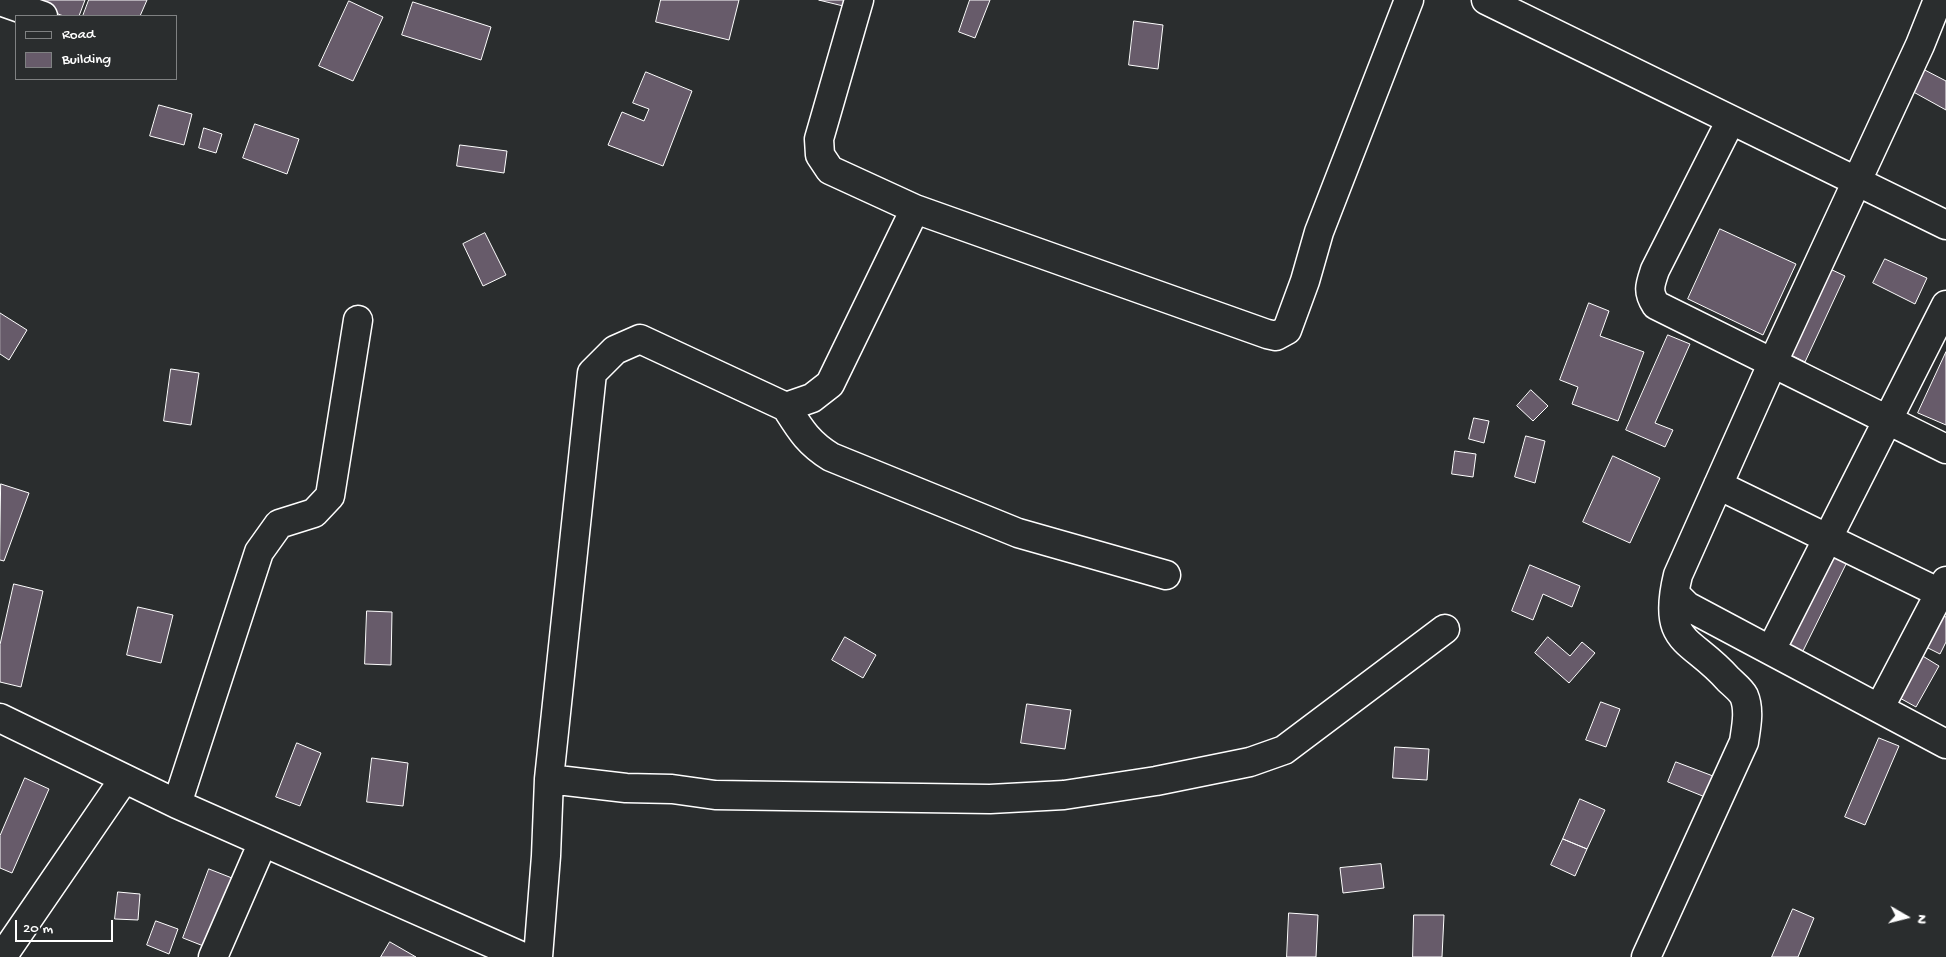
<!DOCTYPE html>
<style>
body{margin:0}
#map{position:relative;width:1946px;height:957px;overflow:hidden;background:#2a2d2e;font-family:"Gochi Hand",sans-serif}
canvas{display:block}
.legend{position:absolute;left:15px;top:15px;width:162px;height:65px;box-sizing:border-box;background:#2a2d2e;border:1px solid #7f8182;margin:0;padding:6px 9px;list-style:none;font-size:15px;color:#fff}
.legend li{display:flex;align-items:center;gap:10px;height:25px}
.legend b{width:25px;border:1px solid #7f8182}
.north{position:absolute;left:1881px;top:892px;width:50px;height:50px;-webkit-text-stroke:4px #2a2d2e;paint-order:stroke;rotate:98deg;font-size:14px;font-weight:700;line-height:20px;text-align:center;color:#fff}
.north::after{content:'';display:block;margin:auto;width:18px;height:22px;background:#fff;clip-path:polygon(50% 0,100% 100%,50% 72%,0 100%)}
.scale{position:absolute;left:15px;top:920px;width:98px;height:22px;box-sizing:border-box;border:2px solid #fff;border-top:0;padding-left:6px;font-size:15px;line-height:18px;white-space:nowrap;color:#fff;-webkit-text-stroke:4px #2a2d2e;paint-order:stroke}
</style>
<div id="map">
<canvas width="1946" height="957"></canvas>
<ul class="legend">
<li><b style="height:6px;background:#2a2d2e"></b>Road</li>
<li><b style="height:14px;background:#675b6a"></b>Building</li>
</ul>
<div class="north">N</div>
<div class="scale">20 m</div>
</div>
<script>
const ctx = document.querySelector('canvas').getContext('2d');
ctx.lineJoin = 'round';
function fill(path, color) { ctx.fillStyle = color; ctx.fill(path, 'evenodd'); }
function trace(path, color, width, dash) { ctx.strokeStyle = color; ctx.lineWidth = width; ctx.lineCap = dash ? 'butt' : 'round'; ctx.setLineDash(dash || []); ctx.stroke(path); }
const building = new Path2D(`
 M20 0H85L79 16H64Z
 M89 0H147L140 16H83Z
 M661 0H739L729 40 656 22Z
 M819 0H851L849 7Z
 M970 0H990L975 38 959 32Z
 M349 1 383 17 353 81 319 66Z
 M413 2 491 27 481 60 402 35Z
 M1134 21 1163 25 1158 69 1129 65Z
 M1919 67 1946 81V110L1908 89Z
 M646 72 692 91 663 166 608 145 622 112 644 121 649 109 633 103Z
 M159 105 192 114 184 145 150 136Z
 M255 124 299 139 287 174 243 158Z
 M204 128 222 134 216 153 199 148Z
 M460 145 507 151 504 173 457 166Z
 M1720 229 1796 264 1763 335 1688 299Z
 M485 233 506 275 483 286 463 244Z
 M1885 259 1927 278 1915 304 1873 283Z
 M1828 268 1845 276 1805 362 1789 354Z
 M1589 303 1609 311 1600 336 1644 352 1618 421 1572 404 1578 387 1560 380Z
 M0 313 27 330 9 360 0 354Z
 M1668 335 1690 344 1655 423 1673 430 1665 447 1626 430Z
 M1946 352V425L1918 413Z
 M171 369 199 373 191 425 164 421Z
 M1531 390 1548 406 1533 421 1517 406Z
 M1474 418 1489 421 1484 443 1469 439Z
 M1526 436 1545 441 1535 483 1515 477Z
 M1455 451 1476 454 1473 477 1452 474Z
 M1613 456 1660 478 1630 543 1583 522Z
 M1 484 29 493 4 561 0 560Z
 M1832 547 1850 556 1801 655 1784 647Z
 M1530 565 1580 586 1572 607 1543 594 1533 620 1512 611Z
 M14 584 43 591 21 687 0 682V645Z
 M138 607 173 615 161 663 127 655Z
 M367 611 392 612 391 665 365 664Z
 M1942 615 1946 617V642L1940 654 1926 647Z
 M845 637 876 655 863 678 832 660Z
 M1548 637 1570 656 1582 642 1595 653 1569 683 1535 653Z
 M1921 655 1939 666 1916 707 1898 697Z
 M1601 702 1620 709 1606 747 1586 740Z
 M1027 704 1071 710 1065 749 1021 743Z
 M1879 738 1899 746 1865 825 1845 817Z
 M297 743 321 753 300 806 276 797Z
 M1395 747 1429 749 1427 780 1393 778Z
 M372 758 408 763 403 806 367 802Z
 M1676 762 1713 776 1705 797 1668 782Z
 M25 778 49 789 12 873 0 868V836Z
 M1580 799 1605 810 1587 849 1563 839Z
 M1563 839 1587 849 1575 876 1551 865Z
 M1381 864 1384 888 1343 893 1340 868Z
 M209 869 232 878 206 947 183 938Z
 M118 892 140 894 138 920 115 919Z
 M1793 909 1814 918 1798 957H1772Z
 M1289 913 1318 915 1316 957H1287Z
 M1414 915H1444L1442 957H1413Z
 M156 921 178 929 169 954 147 945Z
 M390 942 416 957H381Z`);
const street = new Path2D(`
 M1486 0 1946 225
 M0 1 43 16
 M1731 120 1655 270C1650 285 1647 291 1656 305L1946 449
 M915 209 1267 334 1276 336 1287 330 1305 281 1319 232 1409 0
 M786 407C800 429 808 443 831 457L1018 533 1166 575
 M1718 485 1946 596
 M1675 594 1687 606 1946 744
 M1771 650 1946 305
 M1880 707 1946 581
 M0 718 177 804 523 957
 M549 779 592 373 615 350 640 339 786 407 812 398 830 384 915 209 830 170 820 155 819 139 859 0
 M177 804 259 552 279 524 314 513 330 496 358 320
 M2 957 124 779
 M213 957 263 842
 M538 957 546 856 549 779 626 788 672 789 715 795 990 799 1064 795 1156 781 1250 762 1284 750 1445 629
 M1646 957 1744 742C1746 728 1750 710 1744 696 1741 690 1733 684 1728 679 1691 637 1661 645 1678 575L1773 362 1920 45 1938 0`);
fill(building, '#675b6a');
trace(building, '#fff', 1);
trace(street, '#fff', 31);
trace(street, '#2a2d2e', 28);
</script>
